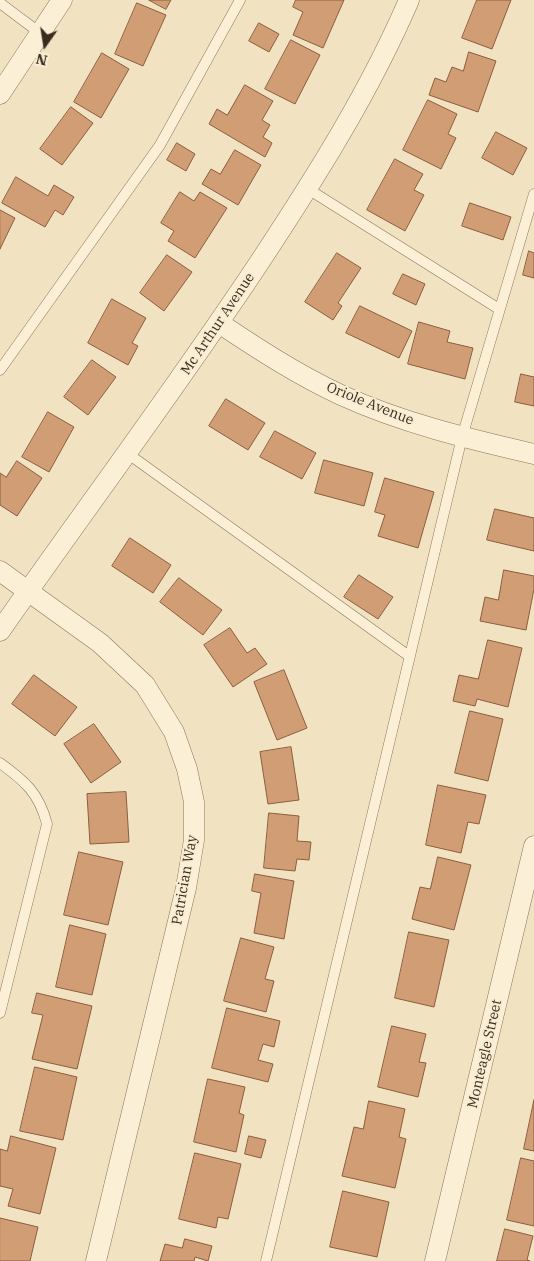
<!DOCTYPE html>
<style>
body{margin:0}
#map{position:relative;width:534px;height:1261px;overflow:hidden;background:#f1e3c2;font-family:"IBM Plex Serif",serif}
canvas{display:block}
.north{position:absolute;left:20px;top:20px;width:50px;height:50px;-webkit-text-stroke:4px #f8edd2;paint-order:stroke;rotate:193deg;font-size:14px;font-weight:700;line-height:20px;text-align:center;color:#3b2c1d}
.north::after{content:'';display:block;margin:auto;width:18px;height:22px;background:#3b2c1d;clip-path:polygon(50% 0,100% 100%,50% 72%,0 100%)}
</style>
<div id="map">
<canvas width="534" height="1261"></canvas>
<div class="north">N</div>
</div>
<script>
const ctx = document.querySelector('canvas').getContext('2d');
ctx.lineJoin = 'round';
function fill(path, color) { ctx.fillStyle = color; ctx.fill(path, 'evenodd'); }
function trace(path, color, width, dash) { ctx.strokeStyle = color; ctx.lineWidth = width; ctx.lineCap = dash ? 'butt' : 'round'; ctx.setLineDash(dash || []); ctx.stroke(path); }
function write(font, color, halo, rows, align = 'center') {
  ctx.font = font + ' "IBM Plex Serif",serif'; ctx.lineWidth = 4; ctx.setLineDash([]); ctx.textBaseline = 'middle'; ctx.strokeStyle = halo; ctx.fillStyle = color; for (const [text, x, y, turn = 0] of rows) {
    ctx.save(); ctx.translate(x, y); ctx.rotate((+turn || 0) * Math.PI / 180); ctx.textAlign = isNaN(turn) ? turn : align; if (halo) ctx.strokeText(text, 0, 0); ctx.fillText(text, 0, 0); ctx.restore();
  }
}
const building = new Path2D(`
 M149 0H171L166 9Z
 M296 0H344L323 48 293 35 303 12 293 7Z
 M477 0H511L492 49 462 38Z
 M137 3 166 15 143 66 115 54Z
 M259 23 279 34 269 52 249 41Z
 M291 40 320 55 295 104 265 89Z
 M469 52 496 61 478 112 429 95 435 78 446 82 452 67 463 71Z
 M102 53 129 69 101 118 74 102Z
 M245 85 273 101 262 120 270 125 263 137 272 143 265 157 209 124 217 109 227 115Z
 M428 100 457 114 448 134 456 138 441 169 403 150Z
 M71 107 93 123 62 165 40 149Z
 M496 132 527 148 513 175 482 158Z
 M177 143 195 154 186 171 167 160Z
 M235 150 261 165 238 205 202 184 211 169 220 174Z
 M395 159 423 174 414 190 424 195 405 231 367 210Z
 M16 177 48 196 54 185 74 197 63 215 55 210 45 227 2 203Z
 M180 192 194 201 200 192 227 208 195 258 168 241 174 231 161 223Z
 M470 203 511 217 503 240 462 226Z
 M0 210 15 218 0 249Z
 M529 251 534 253V278L523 275Z
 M337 253 361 268 338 303 342 306 333 320 305 302Z
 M167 255 192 272 164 311 140 293Z
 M403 274 425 284 416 305 393 294Z
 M112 299 146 318 132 343 138 346 128 365 88 343Z
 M360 306 412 331 399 358 346 333Z
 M419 322 450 331 447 342 473 348 465 379 408 364Z
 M92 360 116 377 88 415 64 397Z
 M521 374 534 377V406L515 402Z
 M226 399 265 423 248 450 209 426Z
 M48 412 74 427 49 472 22 457Z
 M275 431 316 453 302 479 260 457Z
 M324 460 373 473 364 506 315 493Z
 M17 461 42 478 17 516 0 505V473L6 477Z
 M385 478 434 492 418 548 378 536 385 515 375 512Z
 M495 509 534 518V551L487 540Z
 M130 538 171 565 153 593 112 566Z
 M504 570 534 576V589L526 630 480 621 485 597 498 600Z
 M359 575 393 597 378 619 344 597Z
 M179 578 222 610 203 635 160 602Z
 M230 628 247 653 255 648 267 664 233 687 204 645Z
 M488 640 522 648 508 707 477 699 475 706 453 701 459 675 478 679Z
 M284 670 307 728 277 740 254 682Z
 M34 675 77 707 55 736 12 704Z
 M470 711 503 719 488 781 455 773Z
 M94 724 121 762 91 783 64 744Z
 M291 747 299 800 268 804 260 752Z
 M438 785 486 795 479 824 468 822 461 853 426 845Z
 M126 792 129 842 90 844 87 794Z
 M269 813 299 816 297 841 311 842 309 860 297 859 295 871 264 868Z
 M79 852 123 862 108 925 64 915Z
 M438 857 471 865 454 930 412 919 420 887 430 889Z
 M255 874 294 881 284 939 254 933 261 893 252 891Z
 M70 925 106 934 92 995 56 987Z
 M409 932 449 940 434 1007 395 998Z
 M241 938 274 947 265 979 274 981 266 1012 224 1001Z
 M37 993 92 1006 77 1069 32 1059 43 1015 32 1013Z
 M227 1008 280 1021 274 1047 263 1044 258 1060 273 1064 268 1082 212 1068Z
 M392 1026 426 1034 419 1062 426 1063 418 1097 378 1087Z
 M35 1067 77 1077 63 1140 20 1131Z
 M208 1079 245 1087 239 1113 244 1115 236 1152 194 1142Z
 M534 1100V1151L524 1149Z
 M369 1101 405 1109 399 1137 406 1139 395 1188 342 1176 354 1127 363 1129Z
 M11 1136 56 1148 40 1214 8 1206 13 1189 0 1186V1149L7 1151Z
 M249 1136 266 1140 261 1158 245 1154Z
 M195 1153 241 1164 228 1219 218 1217 216 1228 179 1219Z
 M521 1158 534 1161V1226L507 1220Z
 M343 1191 389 1202 377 1257 330 1247Z
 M0 1218 38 1227 30 1261H0Z
 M505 1229 533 1236 527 1260 530 1261H497Z
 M185 1239 212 1246 208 1261 195 1257 194 1261H160L165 1244 182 1248Z`);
const service = new Path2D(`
 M0 3 40 33
 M308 189 499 309
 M0 370 160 145 240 0
 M127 453 409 656
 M0 763C25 781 39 793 47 824L0 1013
 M266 1261 462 437 534 194`);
const minor = new Path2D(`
 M0 94 62 0
 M219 323C258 349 298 375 341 395 402 423 469 439 534 454
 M0 571 100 643 145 685 174 732 187 769 194 802V840L186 888 96 1261
 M0 631C86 508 176 388 259 263 315 178 369 93 409 0
 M435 1261 534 846`);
const streetNames = [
 ["Mc Arthur Avenue",218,324,-56],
 ["Oriole Avenue",370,404,22],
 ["Patrician Way",185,880,-80],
 ["Monteagle Street",485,1054,-77]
];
fill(building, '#d19d75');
trace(building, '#8c5d3c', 1);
trace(service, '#8c7458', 11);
trace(minor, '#8c7458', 21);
trace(service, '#fbf0d6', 10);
trace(minor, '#fbf0d6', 20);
write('14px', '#3b2c1d', '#f8edd2', streetNames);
</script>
